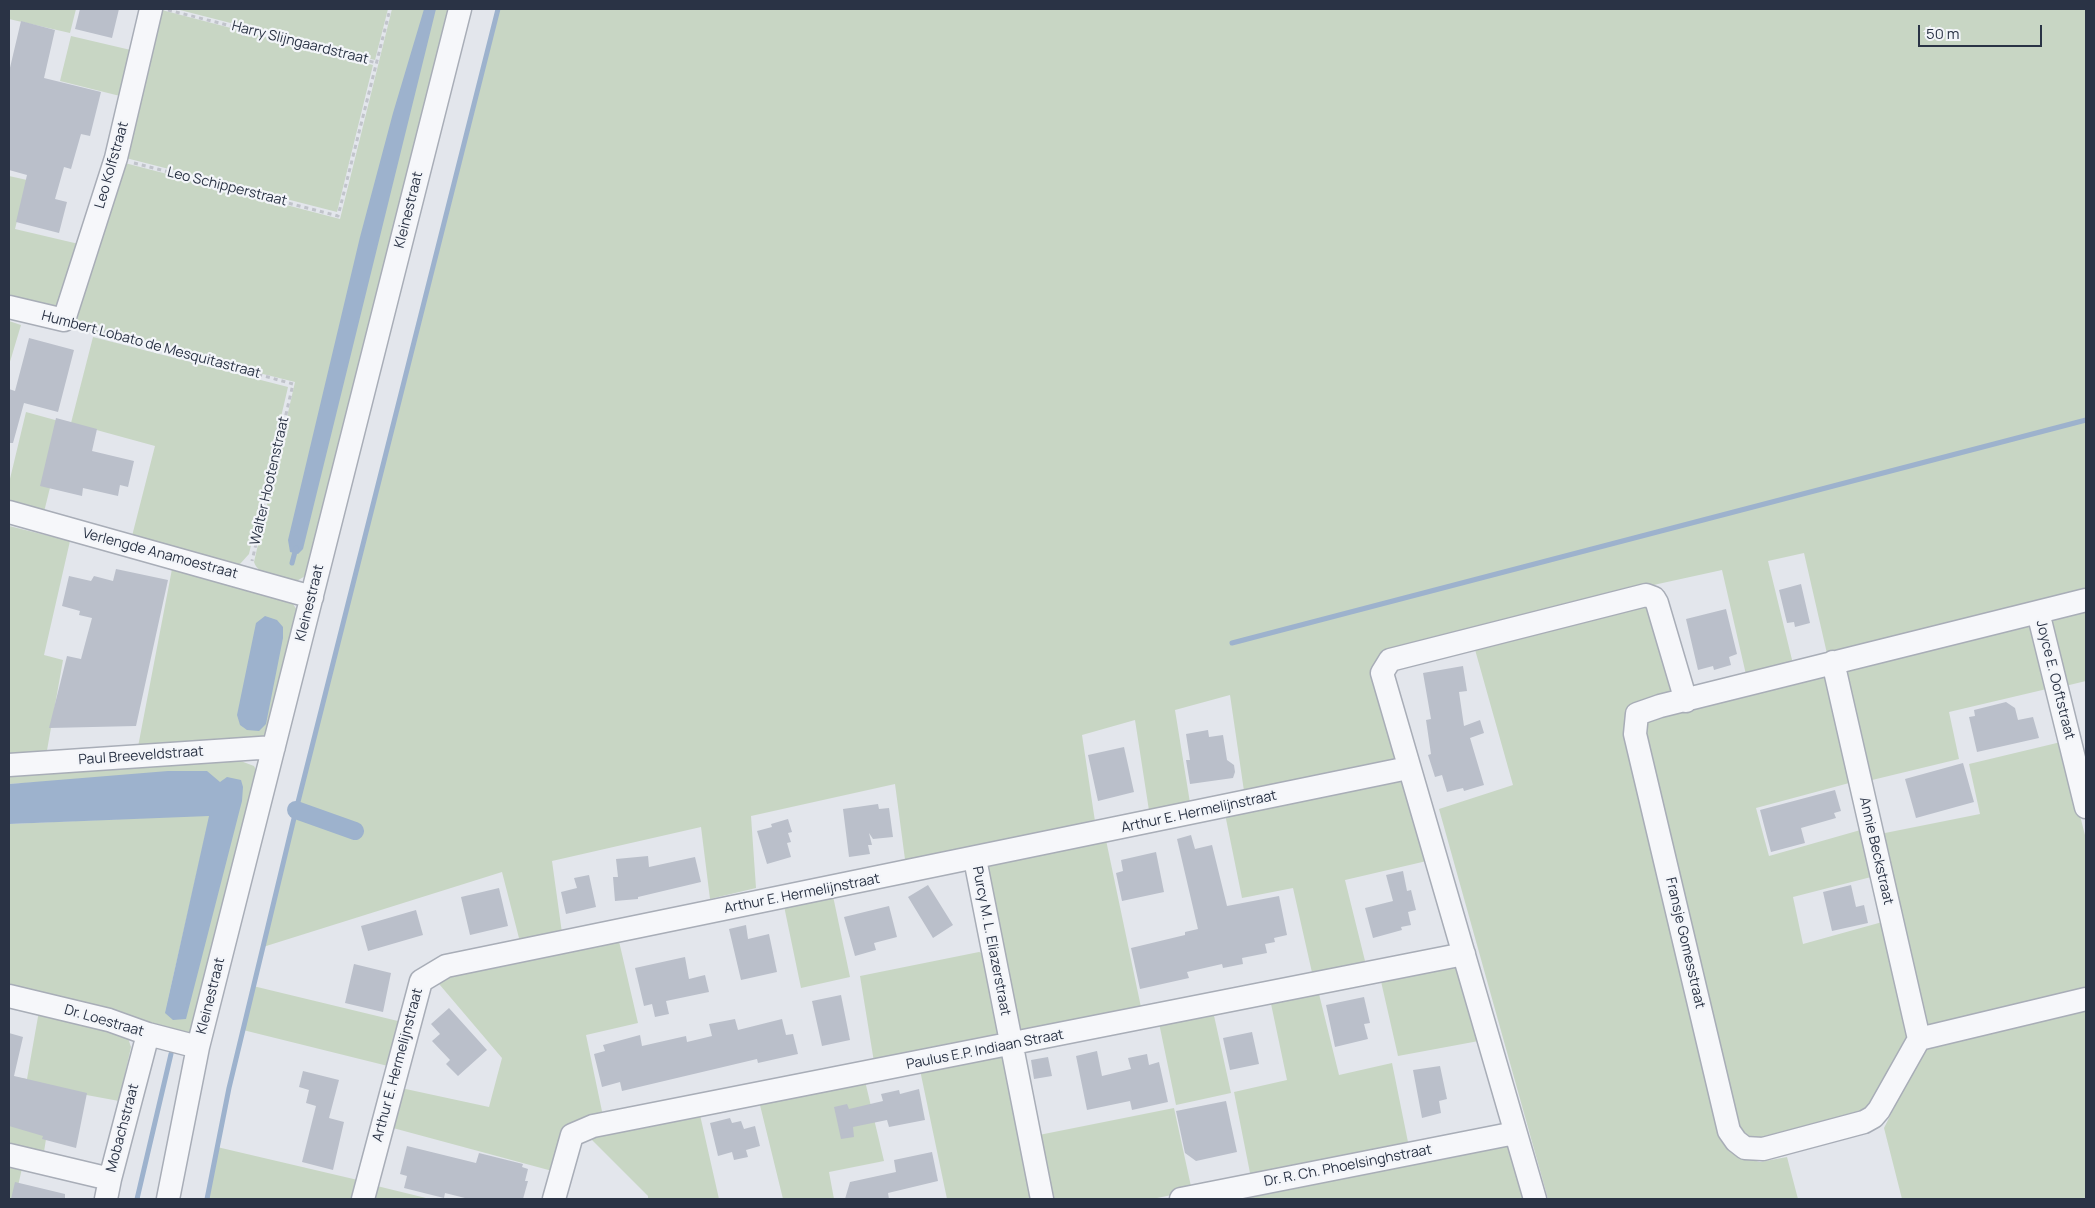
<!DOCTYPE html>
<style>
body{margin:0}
#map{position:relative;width:2095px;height:1208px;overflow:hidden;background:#e3e6ec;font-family:Manrope,sans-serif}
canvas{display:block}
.frame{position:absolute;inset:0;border:10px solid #2a3345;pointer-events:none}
.scale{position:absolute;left:1918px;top:25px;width:124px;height:22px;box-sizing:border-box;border:2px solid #2a3345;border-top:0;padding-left:6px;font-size:15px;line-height:18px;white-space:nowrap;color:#2a3345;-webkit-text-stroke:4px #f3f5f9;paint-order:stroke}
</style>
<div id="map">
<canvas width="2095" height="1208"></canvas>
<div class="frame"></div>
<div class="scale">50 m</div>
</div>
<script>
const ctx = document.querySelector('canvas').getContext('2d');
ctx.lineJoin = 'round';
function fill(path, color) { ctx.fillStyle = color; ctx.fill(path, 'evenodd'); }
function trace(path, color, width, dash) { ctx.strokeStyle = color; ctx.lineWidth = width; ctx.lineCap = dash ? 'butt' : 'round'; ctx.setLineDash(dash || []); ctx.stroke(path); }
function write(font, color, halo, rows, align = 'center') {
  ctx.font = font + ' Manrope,sans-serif'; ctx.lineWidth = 4.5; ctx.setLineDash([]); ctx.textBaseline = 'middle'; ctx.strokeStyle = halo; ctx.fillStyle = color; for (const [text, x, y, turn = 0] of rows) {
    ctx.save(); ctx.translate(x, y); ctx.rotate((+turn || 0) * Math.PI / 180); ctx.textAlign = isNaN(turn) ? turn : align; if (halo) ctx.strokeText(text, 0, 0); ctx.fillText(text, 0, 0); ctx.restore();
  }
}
const green = new Path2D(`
 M10 9H76L70 33 9 19Z
 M158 9 373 65 337 212 122 157Z
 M176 9H388L375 60Z
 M392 9H458L312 572 295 582C281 578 259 577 254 562L295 382 75 327 121 162 340 219Z
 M498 9H2086V594L1828 658 1804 553 1768 561 1794 668 1747 679 1722 570 1658 584 1380 656 1398 761 1245 798 1230 695 1175 710 1191 809 1150 817 1135 720 1082 735 1096 828 906 867 895 784 751 816 756 888 710 899 701 827 552 861 562 933 520 942 502 872 263 947Z
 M71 36 135 51 124 97 60 81Z
 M9 176 27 180 15 229 83 245 63 311 9 308Z
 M9 321 21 325 9 365Z
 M93 337 288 387 249 554 240 564 232 565 131 540 155 446 71 423Z
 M26 412 66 423 43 516 9 507V483Z
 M9 526 70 541 44 655 63 660 46 756 9 758Z
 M172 569 284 598 293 604 299 613 269 735 263 742 137 752Z
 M1638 608H1649L1678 695 1632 708 1725 1138 1737 1156 1760 1162 1787 1157 1798 1199H1548L1439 809 1513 785 1474 646Z
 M2086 610V681L2061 687 2049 620Z
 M2030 624 2051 688 1949 712 1959 759 1868 781 1843 672 1849 664Z
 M1821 673 1831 682 1853 782 1756 808 1769 856 1864 829 1875 876 1793 897 1803 944 1886 921 1911 1030 1872 1119 1759 1149 1733 1126 1643 720Z
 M2061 742 2086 839V993L1924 1032 1880 834 1980 814 1969 764Z
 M238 760 254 766 258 774 194 1031 187 1035 9 992V824L210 815 165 1013 220 782 59 781 9 784V773Z
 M1393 780 1402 783 1410 793 1431 860 1345 880 1366 965 1313 977 1293 888 1242 898 1225 814Z
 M1106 840 1142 1012 1018 1031 986 878 989 866 995 860Z
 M833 896 850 977 801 988 784 906Z
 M618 937 638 1023 586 1035 603 1116 556 1172 393 1128 401 1088 489 1107 502 1058 434 978Z
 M979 952 988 955 1000 1032 993 1038 874 1062 860 976Z
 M1441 964 1460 968 1484 1040 1398 1056 1380 977Z
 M253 986 402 1022 392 1067 243 1030Z
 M1318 990 1339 1075 1392 1063 1409 1147 1251 1178 1234 1092 1287 1080 1270 999Z
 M2086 1007V1199H1902L1884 1128 1921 1054 1929 1046Z
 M39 1011 117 1031 128 1038 131 1047 119 1101 54 1089 43 1158 9 1150V1076L27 1079Z
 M1213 1011 1231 1093 1176 1105 1159 1023Z
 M998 1053 1006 1058 1036 1199H947L920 1070Z
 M865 1081 884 1161 829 1172 834 1199H783L759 1101Z
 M1174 1108 1192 1191 1152 1199H1047L1034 1136Z
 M700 1115 719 1199H648V1196L589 1137Z
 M1508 1145 1529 1199H1212Z
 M217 1147 362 1181 357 1199H207Z
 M9 1161 23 1164 15 1199H9Z
 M377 1186 430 1199H374Z`);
const water = new Path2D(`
 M424 9H436L303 549 298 554 290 552 288 540 360 237 393 113Z
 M265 616 277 620 283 627V638L266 724 259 731 247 730 240 725 237 715 256 623Z
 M168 771H207L220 782 227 777 241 780 243 787 242 801 186 1019 173 1020 165 1013 209 816 9 824V784Z`);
const stream = new Path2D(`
 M292 563 296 548
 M1232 643 2086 420
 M137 1199 171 1054
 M207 1199 229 1088 296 810 498 9`);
const canal = new Path2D(`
 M296 810 355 831`);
const building = new Path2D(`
 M80 9H119L112 38 75 29Z
 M21 21 55 30 44 78 101 92 90 136 81 134 71 169 64 167 55 199 67 202 59 233 16 222 27 175 9 170V72Z
 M29 338 74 350 58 412 24 403 13 443H9V389L15 391Z
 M56 418 97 429 92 451 134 461 128 487 120 485 118 496 83 488 82 496 40 486Z
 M116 569 168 580 136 726 49 728 67 656 81 659 92 618 79 615 80 611 62 606 69 576 91 581 94 576 113 581Z
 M1801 584 1810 623 1795 627 1794 622 1787 623 1779 590Z
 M1726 609 1737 654 1729 657 1731 665 1714 670 1713 666 1698 670 1686 619Z
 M1463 666 1467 691 1459 692 1464 726 1480 720 1484 733 1470 738 1484 785 1464 791 1463 788 1447 792 1442 775 1435 777 1428 755 1431 754 1426 720 1431 719 1423 673Z
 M2006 702 2015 708 2018 720 2033 717 2039 738 1977 752 1969 717 1975 716 1974 710Z
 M1208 730 1209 737 1223 735 1227 760 1234 765 1235 772 1233 778 1190 784 1186 760H1190L1186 734Z
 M1124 747 1134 792 1098 801 1088 755Z
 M1963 763 1974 802 1916 818 1905 779Z
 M1835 790 1841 811 1834 813 1836 818 1801 828 1805 843 1771 852 1760 810Z
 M878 804 879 809 889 808 893 837 873 839 869 833 872 845H868L870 854 849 857 843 809Z
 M788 819 792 832 788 833 791 842 787 843 791 857 767 864 757 831 772 827 771 824Z
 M1191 835 1195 849 1212 845 1227 906 1279 896 1287 935 1274 938 1275 942 1265 944 1267 953 1242 958 1243 964 1223 968 1222 964 1187 972 1189 978 1140 989 1131 948 1185 935V932L1198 929 1177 839Z
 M1156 852 1164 892 1122 901 1116 873 1123 871 1121 860Z
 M648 856 649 867 695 857 701 882 638 897V899L615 901 613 877H618L616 859Z
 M1403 871 1407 891 1411 890 1416 910 1408 912 1411 925 1401 927 1402 930 1373 938 1365 908 1393 901 1386 875Z
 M589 875 596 907 566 914 561 892 577 888 574 878Z
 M928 885 953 925 933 938 908 897Z
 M1851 885 1856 907 1864 905 1868 923 1832 931 1823 892Z
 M499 888 508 926 470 935 461 897Z
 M889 906 897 937 874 943 876 950 855 956 844 917Z
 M416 910 423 935 368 951 361 926Z
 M746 925 748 939 769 934 777 972 741 980 729 929Z
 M685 957 689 979 705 975 709 992 666 1001 669 1014 655 1017 652 1004 644 1006 635 968Z
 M354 964 391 973 383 1012 345 1003Z
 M841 995 850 1040 822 1046 812 1001Z
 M1364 997 1370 1023 1364 1024 1368 1039 1335 1047 1326 1005Z
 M449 1008 487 1050 458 1076 446 1064 450 1060 432 1041 440 1034 431 1024Z
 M735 1019 738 1030 782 1019 786 1035 793 1034 798 1054 758 1063 757 1059 622 1091 620 1082 602 1087 594 1054 605 1051 603 1045 640 1035 642 1046 686 1036 687 1042 712 1036 709 1024Z
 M1252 1032 1259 1064 1230 1070 1223 1038Z
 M9 1033 23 1037 14 1076 87 1093 76 1148 42 1139 43 1136 9 1126Z
 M1097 1051 1102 1076 1131 1069 1128 1058 1147 1054 1149 1065 1159 1062 1168 1102 1132 1110 1130 1101 1087 1110 1076 1056Z
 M1048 1057 1052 1076 1034 1079 1031 1060Z
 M1440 1066 1447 1099 1439 1101 1441 1113 1422 1118 1413 1070Z
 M303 1071 339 1080 329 1118 344 1122 333 1170 302 1162 316 1106 306 1103 309 1090 299 1087Z
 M919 1089 925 1120 889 1127 887 1120 853 1127 854 1137 841 1139 834 1107 847 1104 849 1109 883 1101 881 1094 899 1090 900 1094Z
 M1226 1101 1237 1152 1196 1161 1185 1153 1176 1111Z
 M730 1118 732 1123 741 1121 744 1129 755 1126 760 1146 746 1150 748 1157 734 1160 732 1152 718 1156 710 1123Z
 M407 1146 476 1163 479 1153 523 1164 522 1167 528 1169 525 1181H528L523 1199H469L445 1193 444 1198 404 1188 407 1176 400 1174Z
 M932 1152 938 1181 888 1193 889 1199H845L850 1182 896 1172 894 1160Z
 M15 1182 65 1194V1199H11Z`);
const path = new Path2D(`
 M168 10 377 63
 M134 163 338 216 390 9
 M81 325 293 384 252 561`);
const minor = new Path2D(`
 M9 307 64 320 116 158 151 9
 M9 512 312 597
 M2086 600 1660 706 1637 714 1635 734 1729 1131 1736 1141 1745 1148 1763 1149 1864 1122 1873 1117 1879 1110 1919 1039 2086 999
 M2038 612 2086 807
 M1833 662 1919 1039
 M9 765 274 747
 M975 859 1042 1199
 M9 996 109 1020 148 1034 198 1047
 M9 1155 110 1179 148 1034
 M106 1199 110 1179
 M168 1199 198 1047 460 9
 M363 1199 421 981 446 966 1408 768
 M554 1199 572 1135 593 1126 1464 954
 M1181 1199 1515 1133
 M1535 1199 1382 673 1390 660 1646 595 1654 598 1657 603 1686 701`);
const streetNames = [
 ["Harry Slijngaardstraat",300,43,14],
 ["Leo Kolfstraat",112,165,-74],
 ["Leo Schipperstraat",227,187,14],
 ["Kleinestraat",409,210,-76],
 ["Humbert Lobato de Mesquitastraat",151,345,15],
 ["Walter Hootenstraat",270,481,-77],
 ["Verlengde Anamoestraat",160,554,15],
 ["Kleinestraat",310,603,-76],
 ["Joyce E. Ooftstraat",2055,680,76],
 ["Paul Breeveldstraat",141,756,-4],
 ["Arthur E. Hermelijnstraat",1199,812,-12],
 ["Annie Beckstraat",1876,851,77],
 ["Arthur E. Hermelijnstraat",802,894,-11],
 ["Purcy M. L. Eliazerstraat",991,941,79],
 ["Fransje Gomesstraat",1685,943,77],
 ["Kleinestraat",211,996,-76],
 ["Dr. Loestraat",104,1021,16],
 ["Paulus E.P. Indiaan Straat",985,1050,-11],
 ["Arthur E. Hermelijnstraat",398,1065,-75],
 ["Mobachstraat",123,1128,-75],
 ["Dr. R. Ch. Phoelsinghstraat",1348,1166,-11]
];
fill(green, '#c8d6c4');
fill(water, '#9db2cd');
trace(stream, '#9db2cd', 5);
trace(canal, '#9db2cd', 18);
fill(building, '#babfca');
trace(minor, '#a8adb7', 25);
trace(path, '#c1c4cb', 3, [4, 4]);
trace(minor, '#f6f7fa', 22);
write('14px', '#2a3345', '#f3f5f9', streetNames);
</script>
